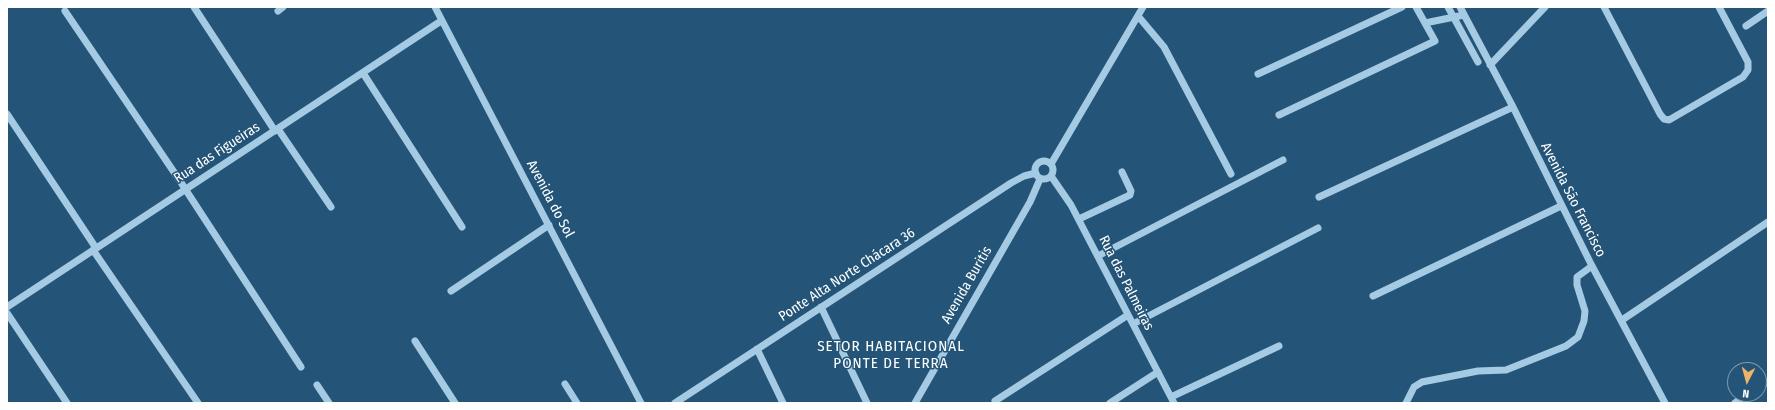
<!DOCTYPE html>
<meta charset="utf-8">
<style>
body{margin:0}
#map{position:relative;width:1775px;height:410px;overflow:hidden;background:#245578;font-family:"Fira Sans Condensed",sans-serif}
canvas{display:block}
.frame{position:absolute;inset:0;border:8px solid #fff;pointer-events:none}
.north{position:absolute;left:1727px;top:362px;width:40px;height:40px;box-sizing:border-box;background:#245578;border:1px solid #7c99ae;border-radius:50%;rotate:186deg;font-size:11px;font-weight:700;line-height:16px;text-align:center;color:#fff}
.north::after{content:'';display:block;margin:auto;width:14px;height:18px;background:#eeb469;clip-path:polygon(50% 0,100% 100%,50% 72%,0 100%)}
</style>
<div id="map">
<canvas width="1775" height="410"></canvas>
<div class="frame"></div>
<div class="north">N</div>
</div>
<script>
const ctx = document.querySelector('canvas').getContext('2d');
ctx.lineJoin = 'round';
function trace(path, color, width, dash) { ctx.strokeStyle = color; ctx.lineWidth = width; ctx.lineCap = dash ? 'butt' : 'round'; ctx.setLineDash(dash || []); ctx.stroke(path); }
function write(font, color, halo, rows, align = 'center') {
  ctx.font = font + ' "Fira Sans Condensed",sans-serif'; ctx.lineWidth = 3; ctx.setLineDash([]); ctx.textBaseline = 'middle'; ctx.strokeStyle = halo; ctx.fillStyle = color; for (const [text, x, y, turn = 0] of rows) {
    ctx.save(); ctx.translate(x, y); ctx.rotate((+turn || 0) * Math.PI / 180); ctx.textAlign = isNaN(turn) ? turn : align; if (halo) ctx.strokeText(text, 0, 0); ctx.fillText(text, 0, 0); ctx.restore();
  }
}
const minor = new Path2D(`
 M194 7 275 131
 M435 7 641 403
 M1448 7 1478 62
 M1460 7 1513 107 1592 266 1665 403
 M1604 7 1660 114 1664 119 1669 120 1743 77 1748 70V62L1719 7
 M65 11 180 181 301 367
 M278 11 283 7
 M1138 16 1164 47 1231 174
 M1425 23 1464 15
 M1746 26 1768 11
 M1490 65 1545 7
 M363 73 462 227
 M1258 74 1402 7
 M7 114 96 248
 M1279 115 1435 41 1416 7
 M278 129 331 207
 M1035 170a9 9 0 1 1 18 0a9 9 0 1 1-18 0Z
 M1051 164 1143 7
 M1051 176 1071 205 1174 403
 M1319 197 1513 107
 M1079 219 1130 195 1131 191 1122 172
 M93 250 198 403
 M1098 256 1283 160
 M451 291 549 225
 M1373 296 1561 206
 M7 307 441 21
 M821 307 867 403
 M7 313 67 403
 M1622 320 1768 222
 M1133 324 1318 228
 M415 341 455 403
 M757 349 783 403
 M565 384 577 403
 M317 385 329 403
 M1759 387 1768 381
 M1171 397 1279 346
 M995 401 1128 315
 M675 403 1011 183 1024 176 1036 173
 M915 403 1030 202 1040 179
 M1110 403 1158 372
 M1406 403 1414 387 1422 382 1478 371 1506 370 1566 346 1578 337 1584 321 1585 311 1577 285V277L1592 266
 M1735 403 1748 394`);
const streetNames = [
 ["Rua das Figueiras",217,153,-33],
 ["Avenida do Sol",550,199,62],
 ["Avenida São Francisco",1573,200,63],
 ["Ponte Alta Norte Chácara 36",847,275,-33],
 ["Rua das Palmeiras",1126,283,63],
 ["Avenida Buritis",967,285,-60]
];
const neighbourhoodNames = [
 ["SETOR HABITACIONAL",891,347],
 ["PONTE DE TERRA",891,364]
];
trace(minor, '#a5cae3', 7);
write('14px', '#fff', '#245578', streetNames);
ctx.letterSpacing = '1px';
write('15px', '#fff', '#245578', neighbourhoodNames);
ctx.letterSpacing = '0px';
</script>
